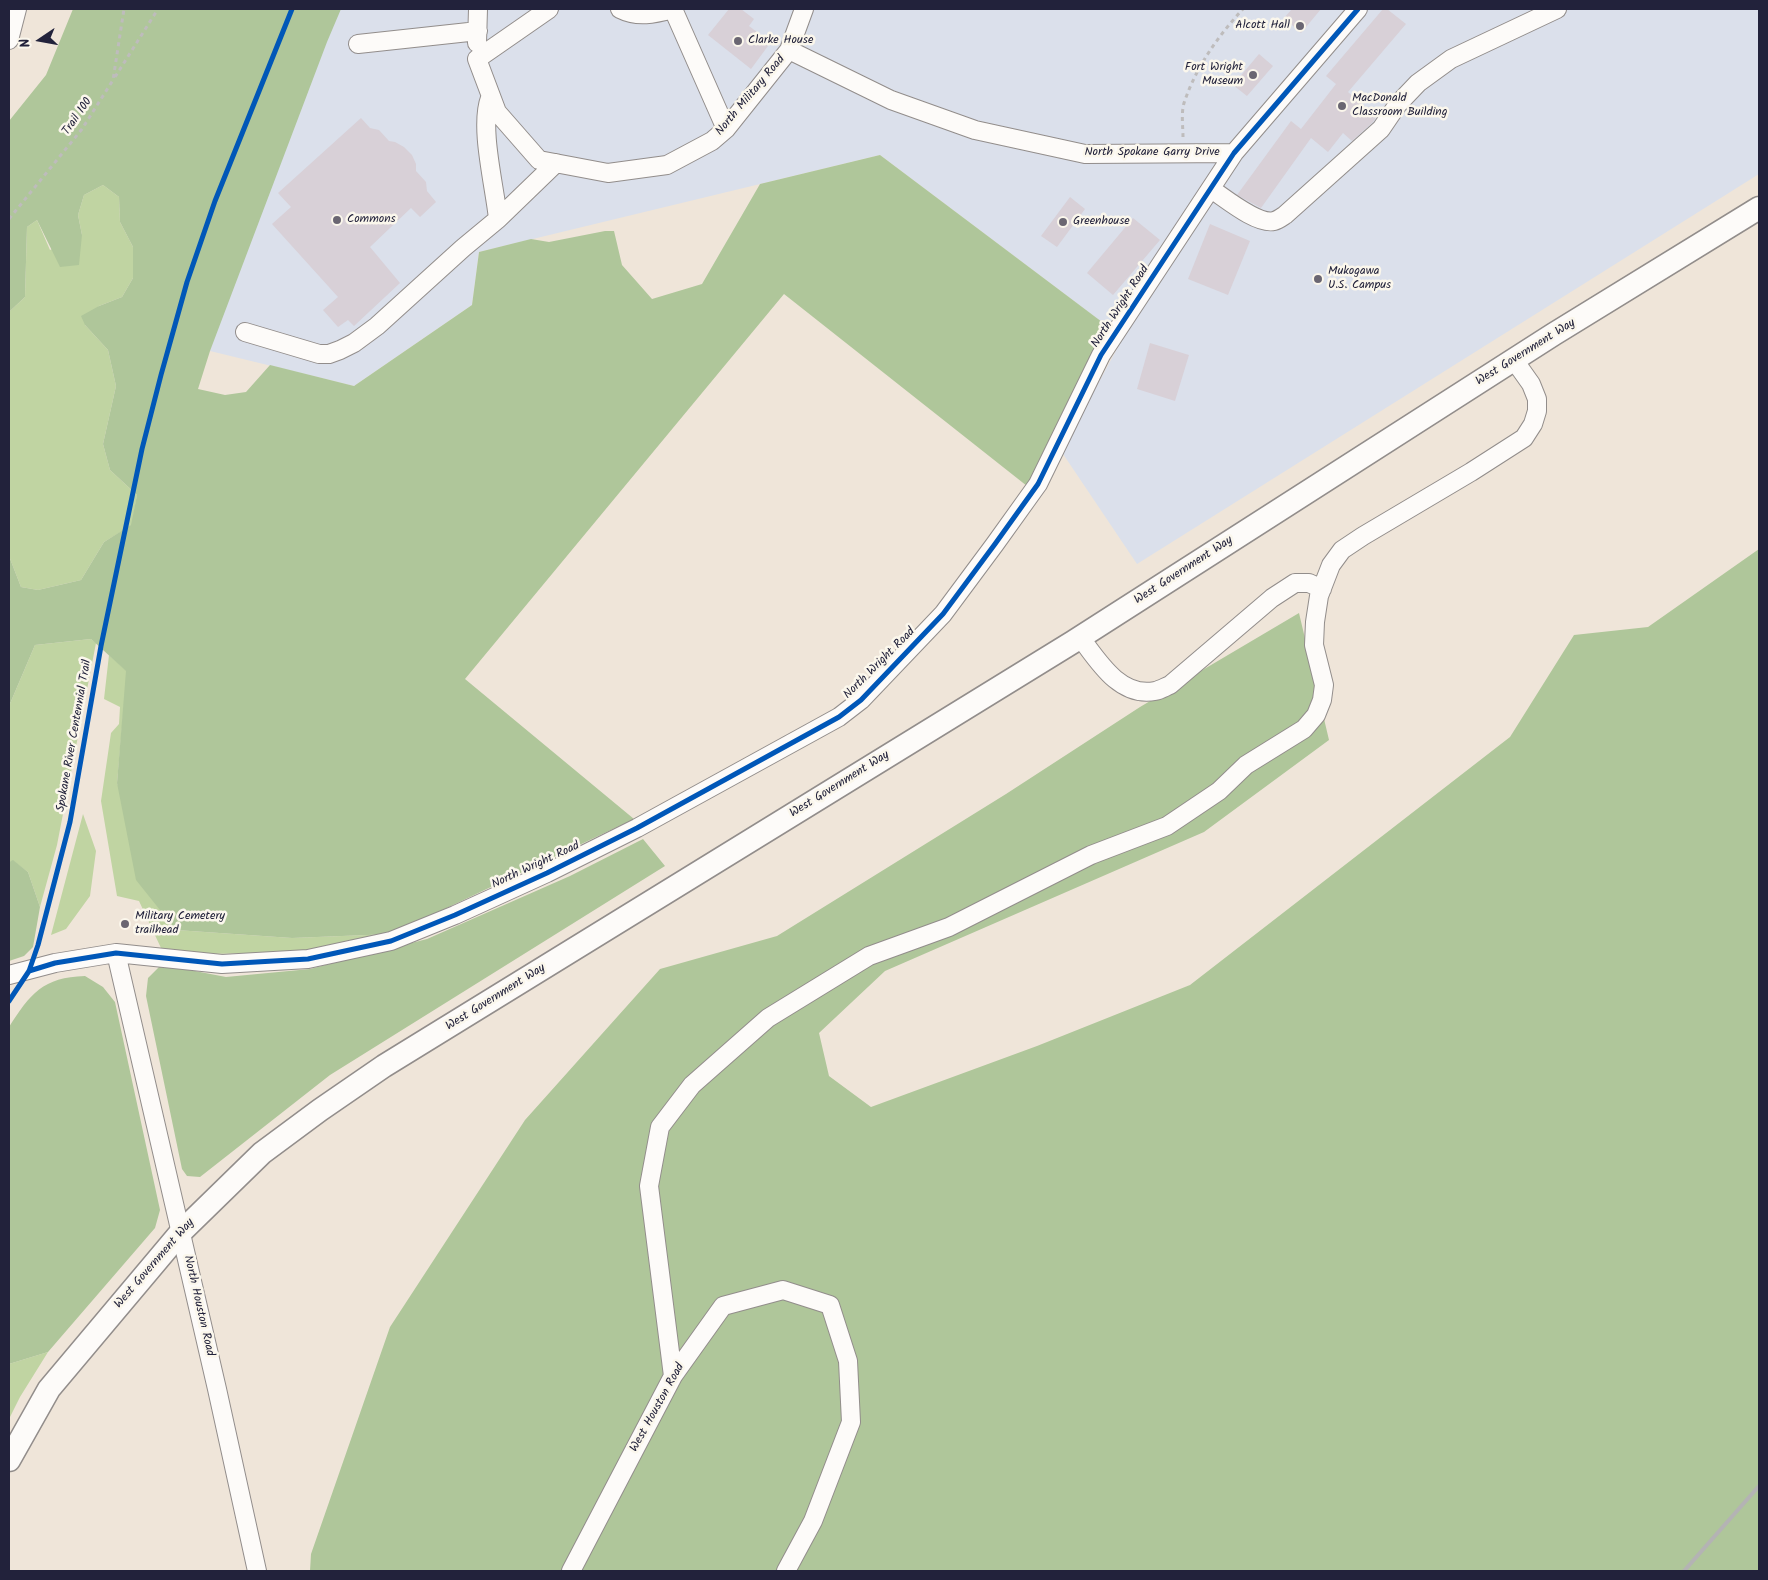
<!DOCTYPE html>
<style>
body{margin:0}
#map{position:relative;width:1768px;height:1580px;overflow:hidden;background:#efe5d9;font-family:Kalam,sans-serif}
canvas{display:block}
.frame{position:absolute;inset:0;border:10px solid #22223b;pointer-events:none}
.north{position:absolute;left:15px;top:15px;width:50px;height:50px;-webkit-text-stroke:4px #fbf7ec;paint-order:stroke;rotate:258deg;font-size:14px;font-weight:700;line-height:20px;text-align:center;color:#22223b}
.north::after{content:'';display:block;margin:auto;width:18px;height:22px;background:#22223b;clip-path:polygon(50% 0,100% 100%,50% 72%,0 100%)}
</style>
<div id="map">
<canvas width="1768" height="1580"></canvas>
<div class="frame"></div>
<div class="north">N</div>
</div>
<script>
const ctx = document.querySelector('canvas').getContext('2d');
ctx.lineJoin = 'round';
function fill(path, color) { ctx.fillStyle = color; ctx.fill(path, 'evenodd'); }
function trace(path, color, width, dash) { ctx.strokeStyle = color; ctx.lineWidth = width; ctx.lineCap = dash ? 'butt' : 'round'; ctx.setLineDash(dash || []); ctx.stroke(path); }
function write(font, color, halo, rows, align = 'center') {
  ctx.font = font + ' Kalam,sans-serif'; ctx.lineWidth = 5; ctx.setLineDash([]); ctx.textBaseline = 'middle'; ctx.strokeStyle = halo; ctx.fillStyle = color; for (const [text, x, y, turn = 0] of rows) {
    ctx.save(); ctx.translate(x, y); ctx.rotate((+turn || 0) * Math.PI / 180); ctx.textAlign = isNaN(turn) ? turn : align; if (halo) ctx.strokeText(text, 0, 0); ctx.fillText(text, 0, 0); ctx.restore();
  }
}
const built = new Path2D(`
 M316 9H1759V174L1137 564 1061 451 1123 338 880 155 479 252 472 305 354 386 210 351Z`);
const green = new Path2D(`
 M103 185 119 197 120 222 133 247V278L122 297 99 306 85 325 108 350 116 386 103 444 110 470 137 495 132 525 104 542 81 580 38 590 21 587 9 556V312L25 297 27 227 37 220 50 250 82 235 78 215 84 195Z
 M91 639 96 643 57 845 40 907 28 872 13 861 9 862V770L10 767 9 706 35 645Z
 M109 655 127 671 117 783 176 930 292 938 392 934 307 953 188 954 161 948 139 901 117 896 101 801 111 733 119 724 120 707 104 699Z
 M83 814 96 851 90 896 66 929 51 935Z
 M48 1352 20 1397 9 1419V1364Z`);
const forest = new Path2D(`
 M73 9H341L327 42 210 351 198 389 225 395 246 392 270 365 354 386 472 305 479 252 531 239 549 242 605 231H614L622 265 652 299 702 284 760 184 880 155 1110 328 1027 486 784 294 465 679 634 819 392 934 292 938 176 930 136 880 117 783 126 671 91 639 35 645 9 706V556L21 587 38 590 81 580 104 542 131 525 137 495 110 470 103 444 116 386 108 350 85 325 81 316 99 306 122 297 133 278V247L120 222 119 197 103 185 84 195 78 215 82 235 79 265 60 267 37 220 27 227 25 297 9 312V121L46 75Z
 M1759 549V1571H310L311 1554 390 1327 525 1120 660 969 777 936 1006 794 1140 707 1299 613 1329 740 1204 832 885 971 819 1033 829 1076 871 1107 1037 1046 1190 985 1510 737 1574 635 1648 627Z
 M643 839 665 866 330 1075 200 1177 187 1176 182 1169 146 996 148 978 159 967 169 966 226 977 310 969 427 939 570 876Z
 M13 860 28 872 40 907 33 947 24 956 9 961V862Z
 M85 976 103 987 115 1002 160 1210 155 1228 48 1352 9 1364V1027C30 994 43 977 85 976Z`);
const building = new Path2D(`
 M729 9H741L754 19 749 26 757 32 755 36 768 46 751 69 708 35Z
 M1292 9H1321L1301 33 1284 18Z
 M1383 9H1387L1406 24 1348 92 1376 117 1373 122 1352 141 1343 133 1328 152 1311 138 1261 208 1237 195 1291 121 1301 129 1336 84 1326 76Z
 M1259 54 1273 66 1247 96 1233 85Z
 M361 118 370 128 379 130 389 141 395 142 404 147 412 155 416 164V171L426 182 427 191 436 202 420 217 411 208 370 247 400 283 354 326 348 320 338 327 323 310 338 297 272 224 291 207 278 193Z
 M1070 197 1085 209 1057 247 1041 236Z
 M1133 218 1160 240 1113 295 1087 273Z
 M1210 224 1250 241 1228 295 1188 279Z
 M1150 343 1189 355 1175 401 1137 389Z`);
const path = new Path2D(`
 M115 77 158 9
 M1183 137C1183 127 1181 113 1184 103 1196 67 1218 36 1243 9
 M9 219 82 129 113 80 124 9`);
const minor = new Path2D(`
 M549 9 477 59 497 112 539 160 608 173 667 165 712 141 726 129 789 50 804 9
 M620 9C638 18 654 14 673 9
 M673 9 726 129
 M9 40 17 9
 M477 43 478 9
 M358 44 478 31
 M789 50 891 100 975 130 1085 154 1234 153
 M490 98C479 127 495 187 498 219
 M1211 189C1225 198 1257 225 1274 221 1278 220 1282 217 1285 215L1381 129 1398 104 1418 83 1451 59 1557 9
 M245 332 319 354H329L340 350 354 343 377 326 463 248 498 219 556 163
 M1080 637C1098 661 1120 698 1155 691 1160 690 1165 687 1170 685L1272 598 1295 583H1309L1322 589
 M116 953 217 1389 257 1571
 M9 975 55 963 116 953 222 964 308 959 391 941 455 915 547 873 637 828 839 717 861 700 943 614 995 544 1038 484 1101 355 1234 153 1358 9
 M673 1376 649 1186 660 1127 692 1085 768 1018 869 956 949 927 1091 855 1167 826 1219 791 1246 765 1304 729 1316 715 1322 700 1324 685 1314 645 1315 622 1319 596 1331 565 1342 550 1363 536 1471 472 1524 438 1533 424 1537 411V399L1531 384 1514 360
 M571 1571 673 1376 723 1306 783 1290 830 1305 848 1361 851 1422 813 1521 786 1571`);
const major = new Path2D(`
 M9 1460 49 1389 181 1232 262 1153 320 1110 384 1066 1073 642 1554 334 1759 208`);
const rail = new Path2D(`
 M1684 1571 1759 1486`);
const cycleway = new Path2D(`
 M29 971 55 963 116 953 222 964 308 959 391 941 455 915 547 873 637 828 839 717 861 700 943 614 995 544 1038 484 1101 355 1234 153 1358 9
 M9 1001 29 971 38 945 70 822 101 646 142 449 161 375 187 282 215 201 292 9`);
const markers = [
 [1300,26,5,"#6a6672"],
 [738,41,5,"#6a6672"],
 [1253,75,5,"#6a6672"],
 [1342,106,5,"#6a6672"],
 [337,220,5,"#6a6672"],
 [1063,222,5,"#6a6672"],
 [1318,279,5,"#6a6672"],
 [125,924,5,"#6a6672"]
];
const poiNames = [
 ["Alcott Hall",1290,26,"right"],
 ["Clarke House",748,41],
 ["Fort Wright",1243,68,"right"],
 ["Museum",1243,82,"right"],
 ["MacDonald",1352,99],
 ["Classroom Building",1352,113],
 ["Commons",347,220],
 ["Greenhouse",1073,222],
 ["Mukogawa",1328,272],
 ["U.S. Campus",1328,286],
 ["Military Cemetery",135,917],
 ["trailhead",135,931]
];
const streetNames = [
 ["North Military Road",751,96,-50],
 ["Trail 100",78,117,-55],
 ["North Spokane Garry Drive",1152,153],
 ["North Wright Road",1121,307,-57],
 ["West Government Way",1526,353,-32],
 ["West Government Way",1184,571,-33],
 ["North Wright Road",880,664,-45],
 ["Spokane River Centennial Trail",75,736,-80],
 ["West Government Way",840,785,-32],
 ["North Wright Road",536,866,-25],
 ["West Government Way",496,998,-32],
 ["West Government Way",155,1264,-49],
 ["North Houston Road",198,1306,77],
 ["West Houston Road",658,1408,-61]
];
fill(built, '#dbe0eb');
fill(green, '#c0d4a2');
fill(forest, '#afc69a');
fill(building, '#d8d0d7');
trace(minor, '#928d8b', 20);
trace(major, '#928d8b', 25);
trace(path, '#bebcbc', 3, [4, 4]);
trace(minor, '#fdfbf9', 18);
trace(major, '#fdfbf9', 22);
trace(rail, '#b4b3b4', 4);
trace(cycleway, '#0057b8', 5);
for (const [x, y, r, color] of markers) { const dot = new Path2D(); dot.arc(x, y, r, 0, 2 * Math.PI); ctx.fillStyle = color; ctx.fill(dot); trace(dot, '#fbf7ec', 2); }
write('12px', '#22223b', '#fbf7ec', poiNames, 'left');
write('12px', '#22223b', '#fbf7ec', streetNames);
</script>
